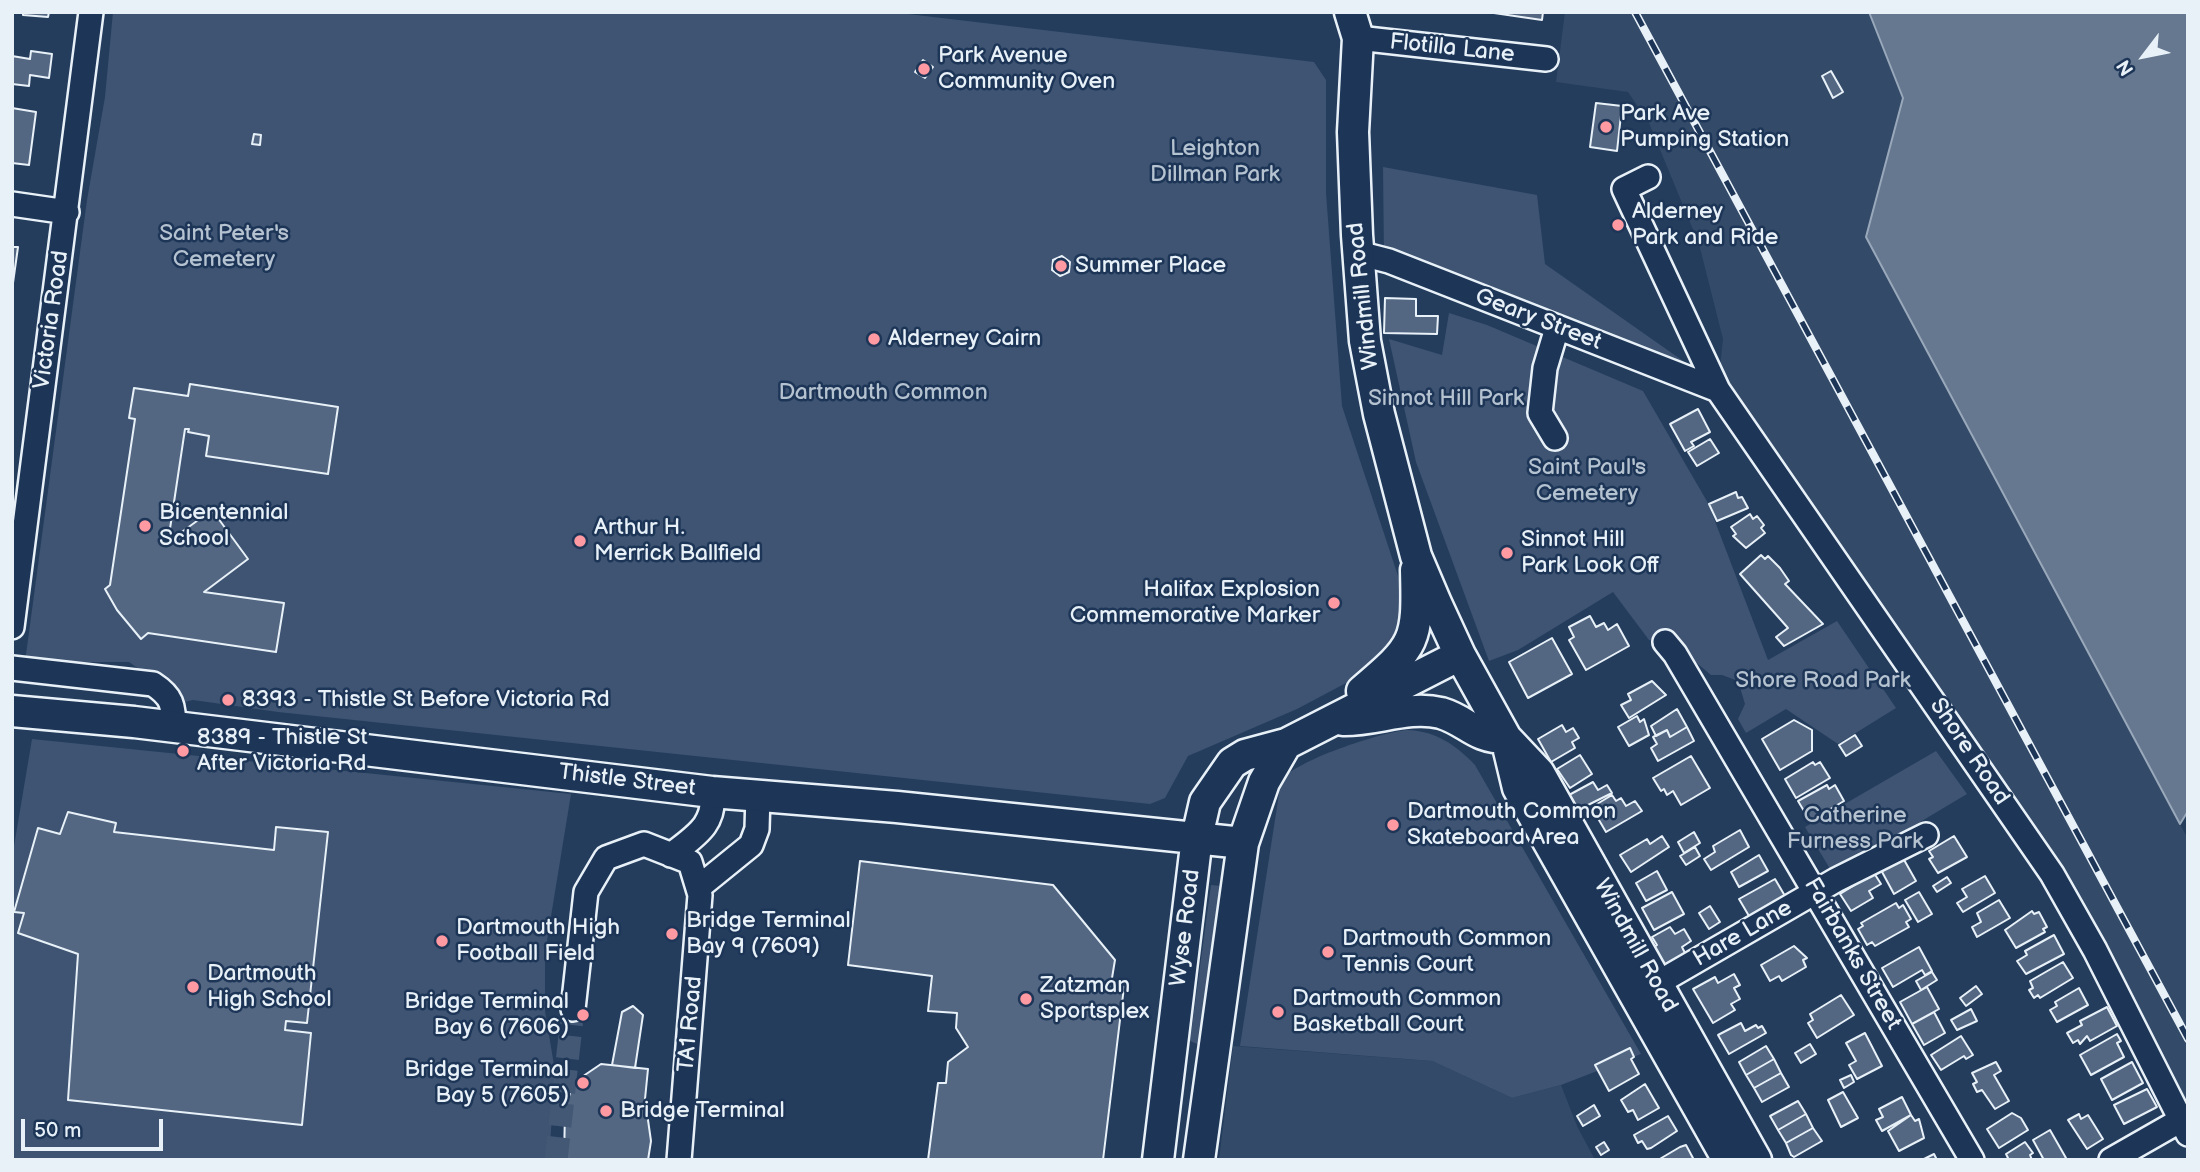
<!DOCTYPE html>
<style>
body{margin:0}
#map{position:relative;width:2200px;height:1172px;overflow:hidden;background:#253d5d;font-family:"Balsamiq Sans",sans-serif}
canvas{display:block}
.frame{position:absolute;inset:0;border:14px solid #e8f1f8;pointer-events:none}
.north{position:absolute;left:2109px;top:21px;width:70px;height:70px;-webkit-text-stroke:5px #1d3557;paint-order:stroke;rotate:238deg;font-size:19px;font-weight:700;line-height:28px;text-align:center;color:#e8f1f8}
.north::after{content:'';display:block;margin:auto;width:24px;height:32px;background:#e8f1f8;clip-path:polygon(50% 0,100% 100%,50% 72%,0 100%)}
.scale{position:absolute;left:21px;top:1119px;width:142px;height:32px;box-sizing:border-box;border:4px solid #e8f1f8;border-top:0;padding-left:9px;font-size:21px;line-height:24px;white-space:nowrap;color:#e8f1f8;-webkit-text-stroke:5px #1d3557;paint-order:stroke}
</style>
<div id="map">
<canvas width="2200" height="1172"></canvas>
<div class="frame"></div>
<div class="north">N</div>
<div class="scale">50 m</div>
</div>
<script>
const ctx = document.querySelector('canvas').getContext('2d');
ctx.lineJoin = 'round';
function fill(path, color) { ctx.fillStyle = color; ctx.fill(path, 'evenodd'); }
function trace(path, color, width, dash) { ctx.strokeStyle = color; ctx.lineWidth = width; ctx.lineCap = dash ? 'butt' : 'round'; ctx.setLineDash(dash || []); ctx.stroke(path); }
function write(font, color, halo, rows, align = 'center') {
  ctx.font = font + ' "Balsamiq Sans",sans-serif'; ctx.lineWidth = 5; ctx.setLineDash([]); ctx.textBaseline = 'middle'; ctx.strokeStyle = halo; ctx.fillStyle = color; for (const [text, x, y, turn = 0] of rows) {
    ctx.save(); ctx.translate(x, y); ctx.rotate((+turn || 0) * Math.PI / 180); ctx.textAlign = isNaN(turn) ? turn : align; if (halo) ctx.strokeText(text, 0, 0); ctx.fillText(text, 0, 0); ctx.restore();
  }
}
const built = new Path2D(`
 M1565 12H1869L1903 98 1866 237 2188 839V1103L2100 942 1720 368 1723 339 1699 244 1649 123 1628 92 1556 82Z
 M1233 1046 1432 1061 1512 1098 1561 1085 1577 1126 1595 1160H1219Z`);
const green = new Path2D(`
 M113 12H891L1314 62 1326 80V193L1342 406 1400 582V633L1365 673 1297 709 1188 756 1165 798 1150 804 278 712 193 700 185 702 129 662H25L87 200 105 97Z
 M1383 167 1537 195 1545 264 1686 363 1384 256Z
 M1449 313 1487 325 1643 391 1708 503 1768 660 1837 621 1896 708 1838 744 1786 709 1746 733 1738 719 1745 704 1738 681 1722 675H1711L1680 649 1649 640 1613 592 1518 650 1489 661 1416 462 1389 339 1442 355Z
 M1407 730C1436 731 1456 745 1475 765L1641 1054 1561 1085 1512 1098 1432 1061 1240 1046 1281 781C1293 761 1382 732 1407 730Z
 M32 739 571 794 545 953V1011L555 1071 549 1160H12V858Z
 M1936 751 1967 794 1833 874 1805 827Z
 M1211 885 1221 886 1200 1045 1190 1041Z`);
const water = new Path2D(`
 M1869 12H2188V811L2180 824 1866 237 1903 98Z`);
const building = new Path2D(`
 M23 12H49L48 17 23 15Z
 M1487 12H1543L1542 20Z
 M31 51 52 54 49 78 30 75 29 86 12 84V56L30 59Z
 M923 60 933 67 925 78 915 72Z
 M1831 71 1843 92 1833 98 1822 76Z
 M1596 103 1622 106 1617 151 1590 147Z
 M12 108 36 112 29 165 12 163Z
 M254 134 261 135 260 145 252 144Z
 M12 247H18L12 290Z
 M1062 256 1070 262 1069 272 1060 276 1052 270 1053 260Z
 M1385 298 1416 299V316H1438L1437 334 1384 333Z
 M190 384 338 407 328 474 206 456 209 436 188 432 189 429H185L168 542 212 510 248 559 204 592 284 603 276 652 148 633 141 639 117 610 105 589 110 585 135 419 129 418 134 388 188 396Z
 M1698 409 1710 432 1691 442 1694 446 1685 451 1670 424Z
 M1710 439 1719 453 1697 466 1688 452Z
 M1736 492 1738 498 1742 497 1748 508 1717 521 1709 504Z
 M1750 514 1753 519 1757 516 1764 525 1761 528 1765 533 1746 548 1733 536 1736 534 1731 527Z
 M1761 555 1765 559 1768 556 1780 568 1789 581 1785 584 1823 624 1784 646 1776 637 1788 628 1740 574Z
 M1590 616 1596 627 1604 623 1608 630 1617 624 1629 646 1586 670 1569 640 1574 637 1569 627Z
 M1552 638 1572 674 1528 698 1509 662Z
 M1652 681 1666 695 1629 718 1621 705 1631 700 1628 694Z
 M1677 709 1687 727 1670 737 1667 730 1656 736 1651 726Z
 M1637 716 1640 722 1644 719 1649 735 1629 746 1618 727Z
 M1794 720 1812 730V751L1780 770 1762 739Z
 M1562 725 1566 732 1573 728 1579 738 1572 742 1575 748 1551 762 1538 739Z
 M1687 727 1694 741 1658 761 1651 748 1657 744 1653 737 1667 730 1670 737Z
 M1855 735 1862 746 1846 756 1839 745Z
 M1580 755 1592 774 1570 788 1557 769Z
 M1691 756 1710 788 1681 805 1673 791 1667 795 1664 789 1661 791 1653 778Z
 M1813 762 1815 765 1820 762 1830 778 1796 798 1785 779Z
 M1593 782 1598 790 1607 785 1612 793 1578 810 1569 795Z
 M1827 785 1829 789 1835 785 1844 801 1810 821 1798 801Z
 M1612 795 1616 801 1621 798 1626 806 1635 801 1642 811 1606 832 1596 815 1602 811 1597 804Z
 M68 812 116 823 114 832 274 850 276 827 328 832 307 1023 286 1021 285 1030 311 1033 302 1125 68 1100 78 954 18 933 24 913 14 912 38 828 60 834Z
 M1740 830 1749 847 1711 870 1704 859 1715 852 1713 846Z
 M1694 832 1700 843 1684 853 1678 842Z
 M1662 836 1669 847 1631 872 1620 855 1647 839 1650 844Z
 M1954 836 1967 857 1938 873 1929 859 1933 857 1929 851Z
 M1695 847 1700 856 1686 865 1680 856Z
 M1759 855 1768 871 1739 887 1731 872Z
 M1903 858 1916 881 1894 894 1881 870Z
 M860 861 1053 885 1115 960 1111 984 1124 987 1103 1160H928L938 1083H946L948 1062 968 1047 956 1028 957 1013 928 1011 932 976 848 965Z
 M1657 871 1667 890 1646 901 1636 883Z
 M1874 873 1881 884 1869 891 1873 898 1851 911 1840 894Z
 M1985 876 1995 893 1963 912 1957 903 1967 897 1962 889Z
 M1947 877 1951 883 1937 892 1933 886Z
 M1775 879 1785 896 1749 916 1739 899Z
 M1672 892 1684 914 1654 930 1642 908Z
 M1919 892 1932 914 1918 922 1905 900Z
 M1999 900 2010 918 1977 937 1972 927 1981 922 1977 913Z
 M1896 903 1899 908 1903 905 1911 919 1906 922 1909 927 1875 946 1872 942 1867 945 1858 929 1863 926 1861 923Z
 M1710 906 1720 922 1709 929 1699 913Z
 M2032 911 2034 914 2039 912 2047 927 2043 929 2045 932 2016 948 2005 930Z
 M1670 927 1675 934 1684 929 1691 941 1682 947 1685 953 1663 966 1653 948 1657 945 1652 937Z
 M2054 935 2064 954 2026 974 2017 961 2027 955 2025 951Z
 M1794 946 1807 958 1803 960 1806 967 1782 981 1779 976 1770 981 1761 965Z
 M1919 947 1932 971 1925 975 1922 970 1893 987 1882 968Z
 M2063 962 2073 978 2040 998 2038 995 2034 998 2029 990 2033 988 2030 981Z
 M1932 972 1937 980 1921 990 1916 981Z
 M1734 974 1740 985 1734 988 1740 999 1731 1004 1735 1010 1713 1023 1693 989 1715 977 1718 983Z
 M1976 986 1982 994 1966 1006 1960 998Z
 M1927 987 1939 1009 1912 1024 1900 1002Z
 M2079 988 2088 1005 2057 1022 2050 1010 2057 1006 2055 1002Z
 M1841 995 1854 1015 1817 1038 1808 1023 1813 1020 1810 1014Z
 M633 1006 643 1015 635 1068 612 1065 622 1012Z
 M2107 1007 2117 1026 2090 1041 2087 1036 2080 1044 2078 1040 2073 1043 2067 1033 2082 1025 2080 1021Z
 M1971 1009 1977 1021 1957 1030 1951 1020Z
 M1934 1012 1945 1033 1924 1045 1912 1024Z
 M1741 1023 1745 1031 1756 1025 1758 1028 1762 1026 1766 1033 1729 1054 1718 1035Z
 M1865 1033 1882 1066 1857 1079 1849 1065 1856 1061 1846 1043Z
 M2117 1034 2121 1041 2117 1043 2124 1057 2091 1075 2080 1055Z
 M1961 1036 1973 1055 1966 1059 1964 1056 1941 1070 1931 1055Z
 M1810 1044 1816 1054 1801 1063 1795 1053Z
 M1766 1046 1774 1059 1746 1075 1739 1062Z
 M1630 1048 1634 1057 1631 1059 1639 1074 1609 1091 1595 1065Z
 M1774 1059 1781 1073 1754 1088 1746 1075Z
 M1996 1062 2001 1071 1994 1075 2009 1101 1995 1109 1982 1090 1977 1092 1973 1084 1977 1082 1972 1073Z
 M2132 1062 2143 1083 2112 1100 2101 1079Z
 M601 1064 648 1069 645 1099 651 1141 648 1160H564L565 1110 573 1083Z
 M1781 1073 1789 1087 1762 1102 1754 1088Z
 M1851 1075 1854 1082 1844 1088 1840 1080Z
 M1645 1084 1659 1108 1638 1120 1633 1110 1628 1112 1621 1100Z
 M2147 1089 2157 1107 2124 1124 2114 1105Z
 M1843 1092 1858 1118 1841 1127 1828 1100Z
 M1902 1097 1911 1115 1882 1131 1876 1120 1883 1117 1879 1109Z
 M1798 1101 1806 1114 1778 1130 1770 1116Z
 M1594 1105 1600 1116 1583 1126 1577 1116Z
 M2012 1113 2021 1118 2028 1130 1999 1148 1987 1129Z
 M1806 1114 1813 1128 1786 1143 1778 1130Z
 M2079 1114 2081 1119 2088 1115 2103 1139 2087 1149 2068 1120Z
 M1911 1115 1915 1121 1919 1119 1924 1138 1899 1151 1888 1131Z
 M1668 1116 1677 1131 1651 1148 1647 1149 1642 1141 1638 1143 1634 1135Z
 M1813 1128 1822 1141 1794 1157 1791 1155 1786 1143Z
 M2050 1130 2066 1158 2063 1160H2044L2033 1140Z
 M1604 1142 1609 1150 1601 1155 1596 1147Z
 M2025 1142 2033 1153 2030 1155 2032 1160H2005L2008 1158 2006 1154Z
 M1686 1145 1694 1160H1658L1680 1147Z
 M1934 1154 1937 1160H1922Z`);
const minorTunnel = new Path2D(`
 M556 1160 573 1009`);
const minor = new Path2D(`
 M1358 38 1546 59
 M1648 177 1624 189 1718 390 2052 874 2095 950 2188 1134
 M12 204 67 212
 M1358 253 1389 261 1718 390
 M1555 438 1540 413 1545 368 1557 328
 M12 627 91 12
 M1665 642 1675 654 1972 1160
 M12 668 153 684C173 697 173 705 174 728
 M671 855C695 836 716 825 712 792
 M698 888 751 845 757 829 758 795
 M1644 991 1836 880 1926 835
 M573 1009 586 892 606 858 644 844 690 862 700 895 679 1160
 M2111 1160 2181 1120`);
const major = new Path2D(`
 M1350 12 1358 38 1353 132 1357 235 1365 341 1379 414 1416 556 1436 603 1460 655 1506 738 1539 773 1756 1160
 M1362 691C1416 645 1418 642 1416 570
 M12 711 134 722 712 792 897 807 1243 843
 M1343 720C1375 721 1408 705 1441 713 1468 721 1474 738 1506 738
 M1506 738 1518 788 1728 1160
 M1158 1160 1197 837 1205 802 1232 763 1245 755 1286 744 1460 655
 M1199 1160 1243 843 1264 782 1286 744`);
const rail = new Path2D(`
 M1635 12 2188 1039`);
const markers = [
 [924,69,7,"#ff9aa2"],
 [1606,127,7,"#ff9aa2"],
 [1618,225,7,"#ff9aa2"],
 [1061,266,7,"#ff9aa2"],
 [874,339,7,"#ff9aa2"],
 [145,526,7,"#ff9aa2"],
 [580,541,7,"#ff9aa2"],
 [1507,553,7,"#ff9aa2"],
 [1334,603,7,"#ff9aa2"],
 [228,700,7,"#ff9aa2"],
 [183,751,7,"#ff9aa2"],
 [1393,825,7,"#ff9aa2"],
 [672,934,7,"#ff9aa2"],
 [442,941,7,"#ff9aa2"],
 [1328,952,7,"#ff9aa2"],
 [193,987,7,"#ff9aa2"],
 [1026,999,7,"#ff9aa2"],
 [1278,1012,7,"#ff9aa2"],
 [583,1015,7,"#ff9aa2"],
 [583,1083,7,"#ff9aa2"],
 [606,1111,7,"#ff9aa2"]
];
const streetNames = [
 ["Flotilla Lane",1452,49,6],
 ["Windmill Road",1364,296,-96],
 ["Victoria Road",52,320,-82],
 ["Geary Street",1538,320,21],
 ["Shore Road",1969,752,56],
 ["Thistle Street",627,781,7],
 ["Wyse Road",1186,928,-83],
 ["Hare Lane",1743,934,-30],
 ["Windmill Road",1635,946,61],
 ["Fairbanks Street",1852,954,60],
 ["TA1 Road",691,1024,-85]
];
const poiNames = [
 ["Park Avenue",938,56],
 ["Community Oven",938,82],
 ["Park Ave",1620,114],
 ["Pumping Station",1620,140],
 ["Alderney",1632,212],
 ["Park and Ride",1632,238],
 ["Summer Place",1075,266],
 ["Alderney Cairn",888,339],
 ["Bicentennial",159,513],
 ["School",159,539],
 ["Arthur H.",594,528],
 ["Merrick Ballfield",594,554],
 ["Sinnot Hill",1521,540],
 ["Park Look Off",1521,566],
 ["Halifax Explosion",1320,590,"right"],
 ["Commemorative Marker",1320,616,"right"],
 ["8393 - Thistle St Before Victoria Rd",242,700],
 ["8389 - Thistle St",197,738],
 ["After Victoria Rd",197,764],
 ["Dartmouth Common",1407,812],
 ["Skateboard Area",1407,838],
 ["Bridge Terminal",686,921],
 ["Bay 9 (7609)",686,947],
 ["Dartmouth High",456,928],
 ["Football Field",456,954],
 ["Dartmouth Common",1342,939],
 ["Tennis Court",1342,965],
 ["Dartmouth",207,974],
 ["High School",207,1000],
 ["Zatzman",1040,986],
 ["Sportsplex",1040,1012],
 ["Dartmouth Common",1292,999],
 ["Basketball Court",1292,1025],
 ["Bridge Terminal",569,1002,"right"],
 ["Bay 6 (7606)",569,1028,"right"],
 ["Bridge Terminal",569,1070,"right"],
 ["Bay 5 (7605)",569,1096,"right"],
 ["Bridge Terminal",620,1111]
];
const parkNames = [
 ["Leighton",1215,149],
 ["Dillman Park",1215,175],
 ["Saint Peter's",224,234],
 ["Cemetery",224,260],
 ["Dartmouth Common",883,393],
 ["Sinnot Hill Park",1446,399],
 ["Saint Paul's",1587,468],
 ["Cemetery",1587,494],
 ["Shore Road Park",1823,681],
 ["Catherine",1855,816],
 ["Furness Park",1855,842]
];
fill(built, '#334a68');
fill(green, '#3e5472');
fill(water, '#657890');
trace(water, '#99a8ba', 2);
fill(building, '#536782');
trace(building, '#e8f1f8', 2);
trace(minorTunnel, '#425874', 23, [23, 11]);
trace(minor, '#e8f1f8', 28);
trace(major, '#e8f1f8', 35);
trace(minor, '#1d3557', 23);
trace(major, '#1d3557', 30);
trace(rail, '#e8f1f8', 8);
trace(rail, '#1d3557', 5, [16]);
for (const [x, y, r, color] of markers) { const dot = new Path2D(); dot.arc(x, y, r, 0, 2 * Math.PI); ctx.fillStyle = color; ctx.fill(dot); trace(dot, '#1d3557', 2.5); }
write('23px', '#e8f1f8', '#1d3557', streetNames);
write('23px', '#e8f1f8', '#1d3557', poiNames, 'left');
write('23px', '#b5c2d0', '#1d3557', parkNames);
</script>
